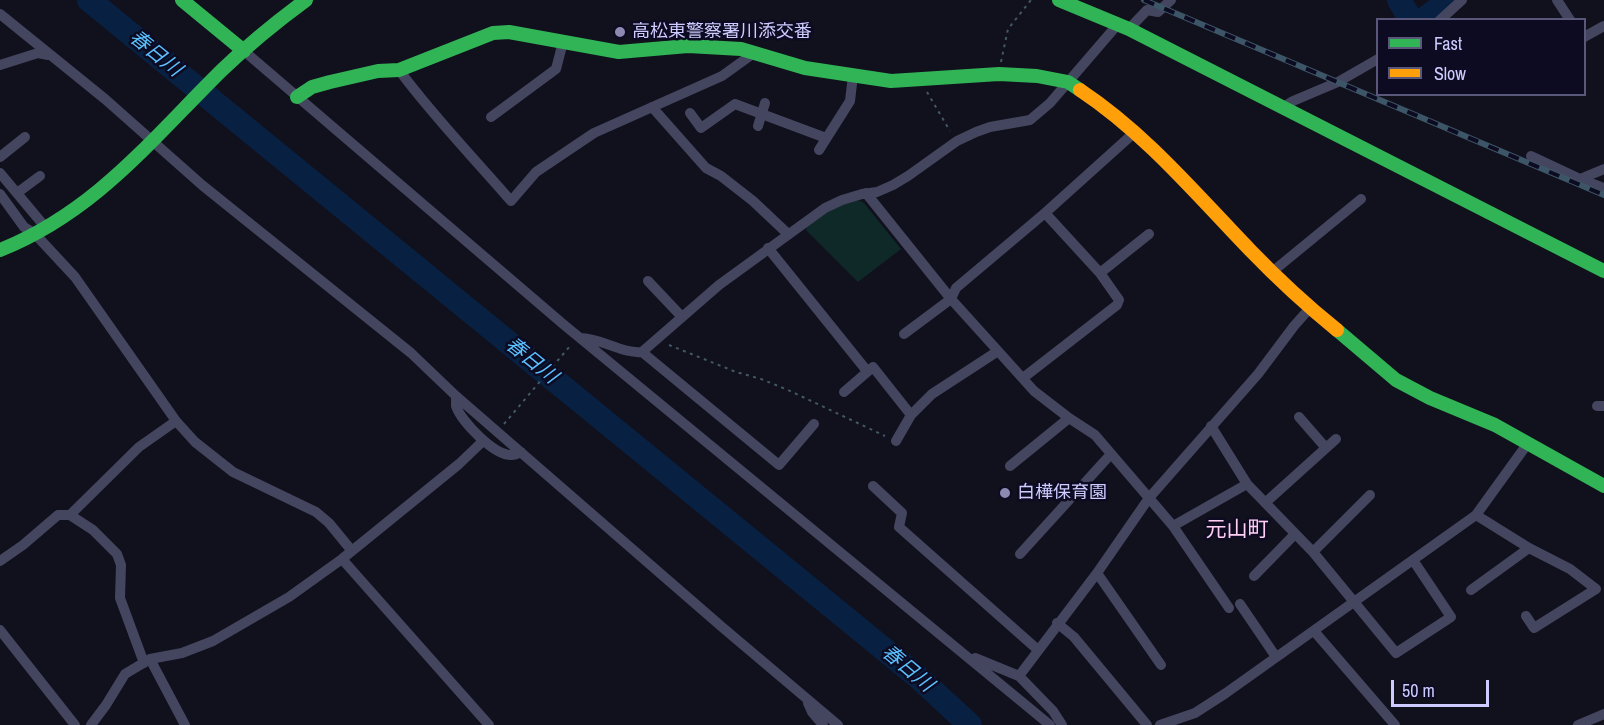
<!DOCTYPE html>
<meta charset="utf-8">
<style>
body{margin:0}
#map{position:relative;width:1604px;height:725px;overflow:hidden;background:#11101d;font-family:"Archivo Narrow",sans-serif}
canvas{display:block}
.legend{position:absolute;left:1376px;top:18px;width:210px;height:78px;box-sizing:border-box;background:#0d0b22;border:2px solid #5a587a;margin:0;padding:8px 10px;list-style:none;font-size:18px;color:#ceccff}
.legend li{display:flex;align-items:center;gap:12px;height:30px}
.legend b{width:30px;border:2px solid #5a587a}
.scale{position:absolute;left:1391px;top:680px;width:98px;height:27px;box-sizing:border-box;border:3px solid #ceccff;border-top:0;padding-left:8px;font-size:18px;line-height:21px;white-space:nowrap;color:#ceccff;-webkit-text-stroke:4px #0d0b22;paint-order:stroke}
</style>
<div id="map">
<canvas width="1604" height="725"></canvas>
<ul class="legend">
<li><b style="height:8px;background:#30b455"></b>Fast</li>
<li><b style="height:8px;background:#ff9f0a"></b>Slow</li>
</ul>
<div class="scale">50 m</div>
</div>
<script>
const ctx = document.querySelector('canvas').getContext('2d');
ctx.lineJoin = 'round';
function fill(path, color) { ctx.fillStyle = color; ctx.fill(path, 'evenodd'); }
function trace(path, color, width, dash) { ctx.strokeStyle = color; ctx.lineWidth = width; ctx.lineCap = dash ? 'butt' : 'round'; ctx.setLineDash(dash || []); ctx.stroke(path); }
function write(font, color, halo, rows, align = 'center') {
  ctx.font = font + ' "Archivo Narrow","Noto Sans JP",sans-serif'; ctx.lineWidth = 5; ctx.setLineDash([]); ctx.textBaseline = 'middle'; ctx.strokeStyle = halo; ctx.fillStyle = color; for (const [text, x, y, turn = 0] of rows) {
    ctx.save(); ctx.translate(x, y); ctx.rotate((+turn || 0) * Math.PI / 180); ctx.textAlign = isNaN(turn) ? turn : align; if (halo) ctx.strokeText(text, 0, 0); ctx.fillText(text, 0, 0); ctx.restore();
  }
}
const green = new Path2D(`
 M858 200 864 203 901 249 858 282 806 230 807 225 839 203Z`);
const river = new Path2D(`
 M89 0 918 677 970 725
 M1399 0 1408 15 1414 20
 M1423 20 1450 0`);
const path = new Path2D(`
 M1001 62 1008 29 1031 0
 M927 92 950 131
 M669 345 736 372 761 379 788 390 885 436
 M504 424 570 346`);
const street = new Path2D(`
 M1557 0 1570 20
 M0 14 105 99 202 185 411 353 456 396 722 627 838 725
 M1440 20 1462 0
 M1129 29 1147 10 1158 12 1171 0
 M1584 37 1604 26
 M244 51 563 324 1050 725
 M0 65 38 53 48 55
 M399 70C433 116 473 157 511 201L536 172 594 133 722 76 754 53
 M652 107 706 168 721 176 753 201 788 234
 M1282 108 1293 101 1338 82 1378 59
 M690 113 701 128 735 104 826 138
 M491 117 556 69 563 42
 M758 126 765 103
 M819 150 850 101 853 75
 M1531 156 1580 179 1604 169
 M0 157 25 137
 M0 173 46 228
 M1580 179 1604 188
 M17 193 40 176
 M866 193 951 299 998 351
 M0 194 24 227 35 234 75 277 176 421 195 442 233 472 316 512 329 523 352 551
 M768 248 867 371
 M1272 272 1361 199
 M1100 273 1149 234
 M648 281 682 317
 M904 334 951 299 956 288 1045 213 1135 132
 M580 338C602 338 622 354 642 352L719 285 825 208 842 200 862 194 877 192 893 185 908 176 957 141 976 132 990 127 1030 120 1050 103 1118 24
 M642 352 779 465 814 424
 M1023 378 1117 305 1119 300 1100 273 1045 213
 M844 392 873 367 911 415
 M456 396C456 397 456 405 456 406 461 421 494 456 512 455 514 455 519 453 521 452
 M1597 406H1604
 M1299 417 1326 448
 M1211 426 1247 484 1313 552 1396 653 1451 617 1413 560
 M896 441 911 415 932 394 998 351 1034 391 1069 418
 M1010 466 1069 418 1095 435 1173 526 1229 608
 M873 486 902 513 899 527 1038 650
 M1265 503 1336 439
 M70 515 93 530 117 554 121 565 120 598 144 663
 M1476 515 1529 548 1570 569 1596 589 1534 628 1526 616
 M1173 526 1247 484
 M1313 552 1370 495
 M1020 554 1111 454
 M342 559 489 725
 M0 561 23 545 58 515H70L139 447 176 421
 M1097 573 1161 665
 M1254 576 1295 534
 M1471 590 1529 548
 M1240 604 1276 657
 M1057 623 1074 637 1147 725
 M0 630 75 725
 M1314 631 1395 725
 M975 658 1019 676
 M150 659 185 725
 M808 703 812 712 823 725
 M91 725 106 705 125 674 150 659 182 653 213 641 289 597 342 559 459 464 483 441
 M1062 725 1053 711 1019 676 1097 573 1149 498 1258 374 1294 326 1310 308
 M1160 725 1195 713 1226 693 1476 515 1528 443
 M1578 725 1604 714`);
const fast = new Path2D(`
 M182 0 244 51
 M1059 0 1129 29 1604 271
 M297 97 312 87 330 82 378 71 399 70 493 33 509 32 619 52 688 46 741 49 805 68 891 81 999 74 1037 76 1068 82 1080 90
 M0 250C95 212 151 140 222 70 248 45 276 22 306 0
 M1337 330 1396 380 1430 398 1495 425 1604 486`);
const slow = new Path2D(`
 M1080 90C1146 134 1195 193 1250 250 1277 278 1306 305 1337 330`);
const rail = new Path2D(`
 M1144 0 1604 195`);
const markers = [
 [620,32,6,"#8c8ab0"],
 [1005,493,6,"#8c8ab0"]
];
const poiNames = [
 ["高松東警察署川添交番",632,32],
 ["白樺保育園",1017,493]
];
const waterNames = [
 ["春日川",155,54,39],
 ["春日川",531,361,39],
 ["春日川",907,669,40]
];
const quarterNames = [
 ["元山町",1237,530]
];
fill(green, '#0e2927');
trace(river, '#082142', 24);
trace(path, '#445765', 2, [3, 4.5]);
trace(street, '#44455f', 10);
trace(fast, '#30b455', 14);
trace(slow, '#ff9f0a', 14);
trace(rail, '#3d5667', 6);
trace(rail, '#0d0b22', 4, [11]);
for (const [x, y, r, color] of markers) { const dot = new Path2D(); dot.arc(x, y, r, 0, 2 * Math.PI); ctx.fillStyle = color; ctx.fill(dot); trace(dot, '#0d0b22', 2); }
write('18px', '#ceccff', '#0d0b22', poiNames, 'left');
write('italic 20px', '#5ac0ff', '#0d0b22', waterNames);
write('21px', '#ffcef1', '#0d0b22', quarterNames);
</script>
